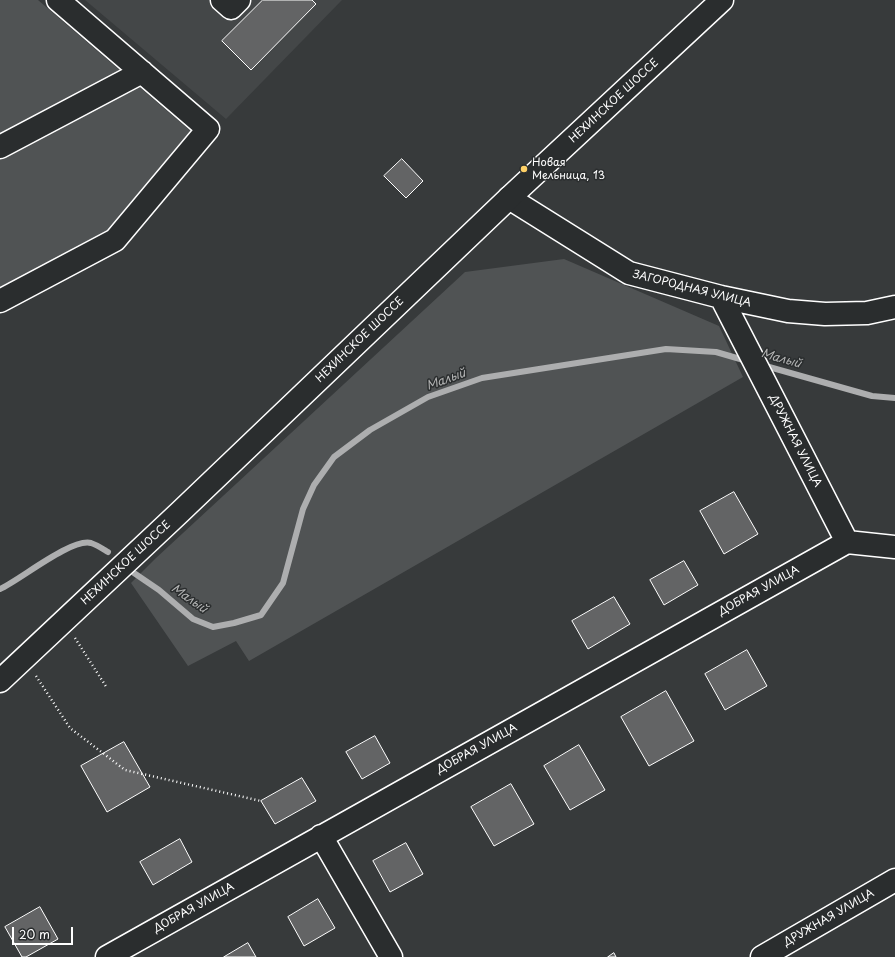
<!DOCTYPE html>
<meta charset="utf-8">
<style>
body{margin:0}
#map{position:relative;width:895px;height:957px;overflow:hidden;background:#373a3b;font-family:"Playpen Sans",sans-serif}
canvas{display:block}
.scale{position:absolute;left:12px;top:927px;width:61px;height:18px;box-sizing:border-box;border:2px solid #fff;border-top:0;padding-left:5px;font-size:12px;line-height:14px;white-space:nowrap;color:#fff;-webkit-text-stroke:3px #2a2d2e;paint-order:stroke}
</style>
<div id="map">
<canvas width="895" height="957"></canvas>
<div class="scale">20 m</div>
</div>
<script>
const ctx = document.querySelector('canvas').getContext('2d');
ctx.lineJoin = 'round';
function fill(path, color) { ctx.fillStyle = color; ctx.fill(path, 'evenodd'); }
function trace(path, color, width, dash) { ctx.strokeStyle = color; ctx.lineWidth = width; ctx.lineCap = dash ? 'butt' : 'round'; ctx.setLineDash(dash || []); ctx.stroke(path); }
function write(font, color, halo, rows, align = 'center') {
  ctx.font = font + ' "Playpen Sans",sans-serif'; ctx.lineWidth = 3; ctx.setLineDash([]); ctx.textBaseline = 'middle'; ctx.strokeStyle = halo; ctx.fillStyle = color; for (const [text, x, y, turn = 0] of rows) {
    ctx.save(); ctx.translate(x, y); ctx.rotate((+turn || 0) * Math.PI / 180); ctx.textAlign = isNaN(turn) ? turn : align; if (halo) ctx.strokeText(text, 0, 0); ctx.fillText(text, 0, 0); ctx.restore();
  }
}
const built = new Path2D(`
 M85 0H342L226 119Z`);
const green = new Path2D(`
 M0 0H38L194 134 107 235 0 292Z
 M564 259 719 326 743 377 249 661 236 641 188 666 131 583 156 558 465 272Z`);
const stream = new Path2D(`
 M762 365 872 396 895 398
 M134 573 159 590 193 619 213 627 234 623 261 615 283 583 303 509 314 485 334 457 370 430 428 397 482 378 666 349 716 352 747 361
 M0 589C20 580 71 538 91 543 97 545 103 549 108 552`);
const building = new Path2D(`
 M263 0H312L316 4 251 70 222 41Z
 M402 159 423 181 406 198 384 176Z
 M734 492 758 534 724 554 700 511Z
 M684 561 698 585 664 605 650 580Z
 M614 597 630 624 588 649 572 621Z
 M747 650 767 686 725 710 705 674Z
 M666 691 694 741 649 766 621 717Z
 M375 736 390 763 362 779 346 752Z
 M124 742 150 787 107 812 81 766Z
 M579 745 605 790 570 810 544 766Z
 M302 778 316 801 275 824 261 801Z
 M511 784 534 824 494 846 471 807Z
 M180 839 192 862 153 885 140 862Z
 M406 843 423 874 390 892 373 861Z
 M318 899 335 928 304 946 288 917Z
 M40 907 58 939 26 957H22L5 927Z
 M248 943 256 957H224Z
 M614 953 616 957H608Z`);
const path = new Path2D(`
 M75 638 107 688
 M36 676 70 728 125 770 261 801`);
const minor = new Path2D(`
 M222 0 231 8 239 0
 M0 147 142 72
 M509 198 629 273 721 297 788 311 825 314 867 313 895 307
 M721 297 847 542
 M0 301 115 240 208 129 58 0
 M847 542 895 547
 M321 836 391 957
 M107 957 847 542
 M762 957 895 880`);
const major = new Path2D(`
 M0 681 179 513 509 198 722 0`);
const markers = [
 [524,169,4,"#ffd166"]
];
const streetNames = [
 ["НЕХИНСКОЕ ШОССЕ",614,101,-43],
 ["ЗАГОРОДНАЯ УЛИЦА",692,289,14],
 ["НЕХИНСКОЕ ШОССЕ",360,340,-44],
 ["ДРУЖНАЯ УЛИЦА",795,441,63],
 ["НЕХИНСКОЕ ШОССЕ",126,563,-43],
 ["ДОБРАЯ УЛИЦА",759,591,-29],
 ["ДОБРАЯ УЛИЦА",477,749,-29],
 ["ДОБРАЯ УЛИЦА",194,908,-29],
 ["ДРУЖНАЯ УЛИЦА",829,918,-30]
];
const poiNames = [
 ["Новая",532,163],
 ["Мельница, 13",532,176]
];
const waterNames = [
 ["Малый",781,359,16],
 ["Малый",446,380,-20],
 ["Малый",189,599,35]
];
fill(built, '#444748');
fill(green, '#505354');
trace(stream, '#adaeaf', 6);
fill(building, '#636465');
trace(building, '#fff', 1);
trace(minor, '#fff', 25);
trace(major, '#fff', 25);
trace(path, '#fff', 2.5, [1, 3]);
trace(minor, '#2a2d2e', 22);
trace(major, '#2a2d2e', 22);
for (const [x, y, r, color] of markers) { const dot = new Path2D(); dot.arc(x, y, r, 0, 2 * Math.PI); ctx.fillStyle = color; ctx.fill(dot); trace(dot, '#2a2d2e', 1.5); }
write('11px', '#fff', '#2a2d2e', streetNames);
write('11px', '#fff', '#2a2d2e', poiNames, 'left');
write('italic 12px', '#b4b5b5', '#2a2d2e', waterNames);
</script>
